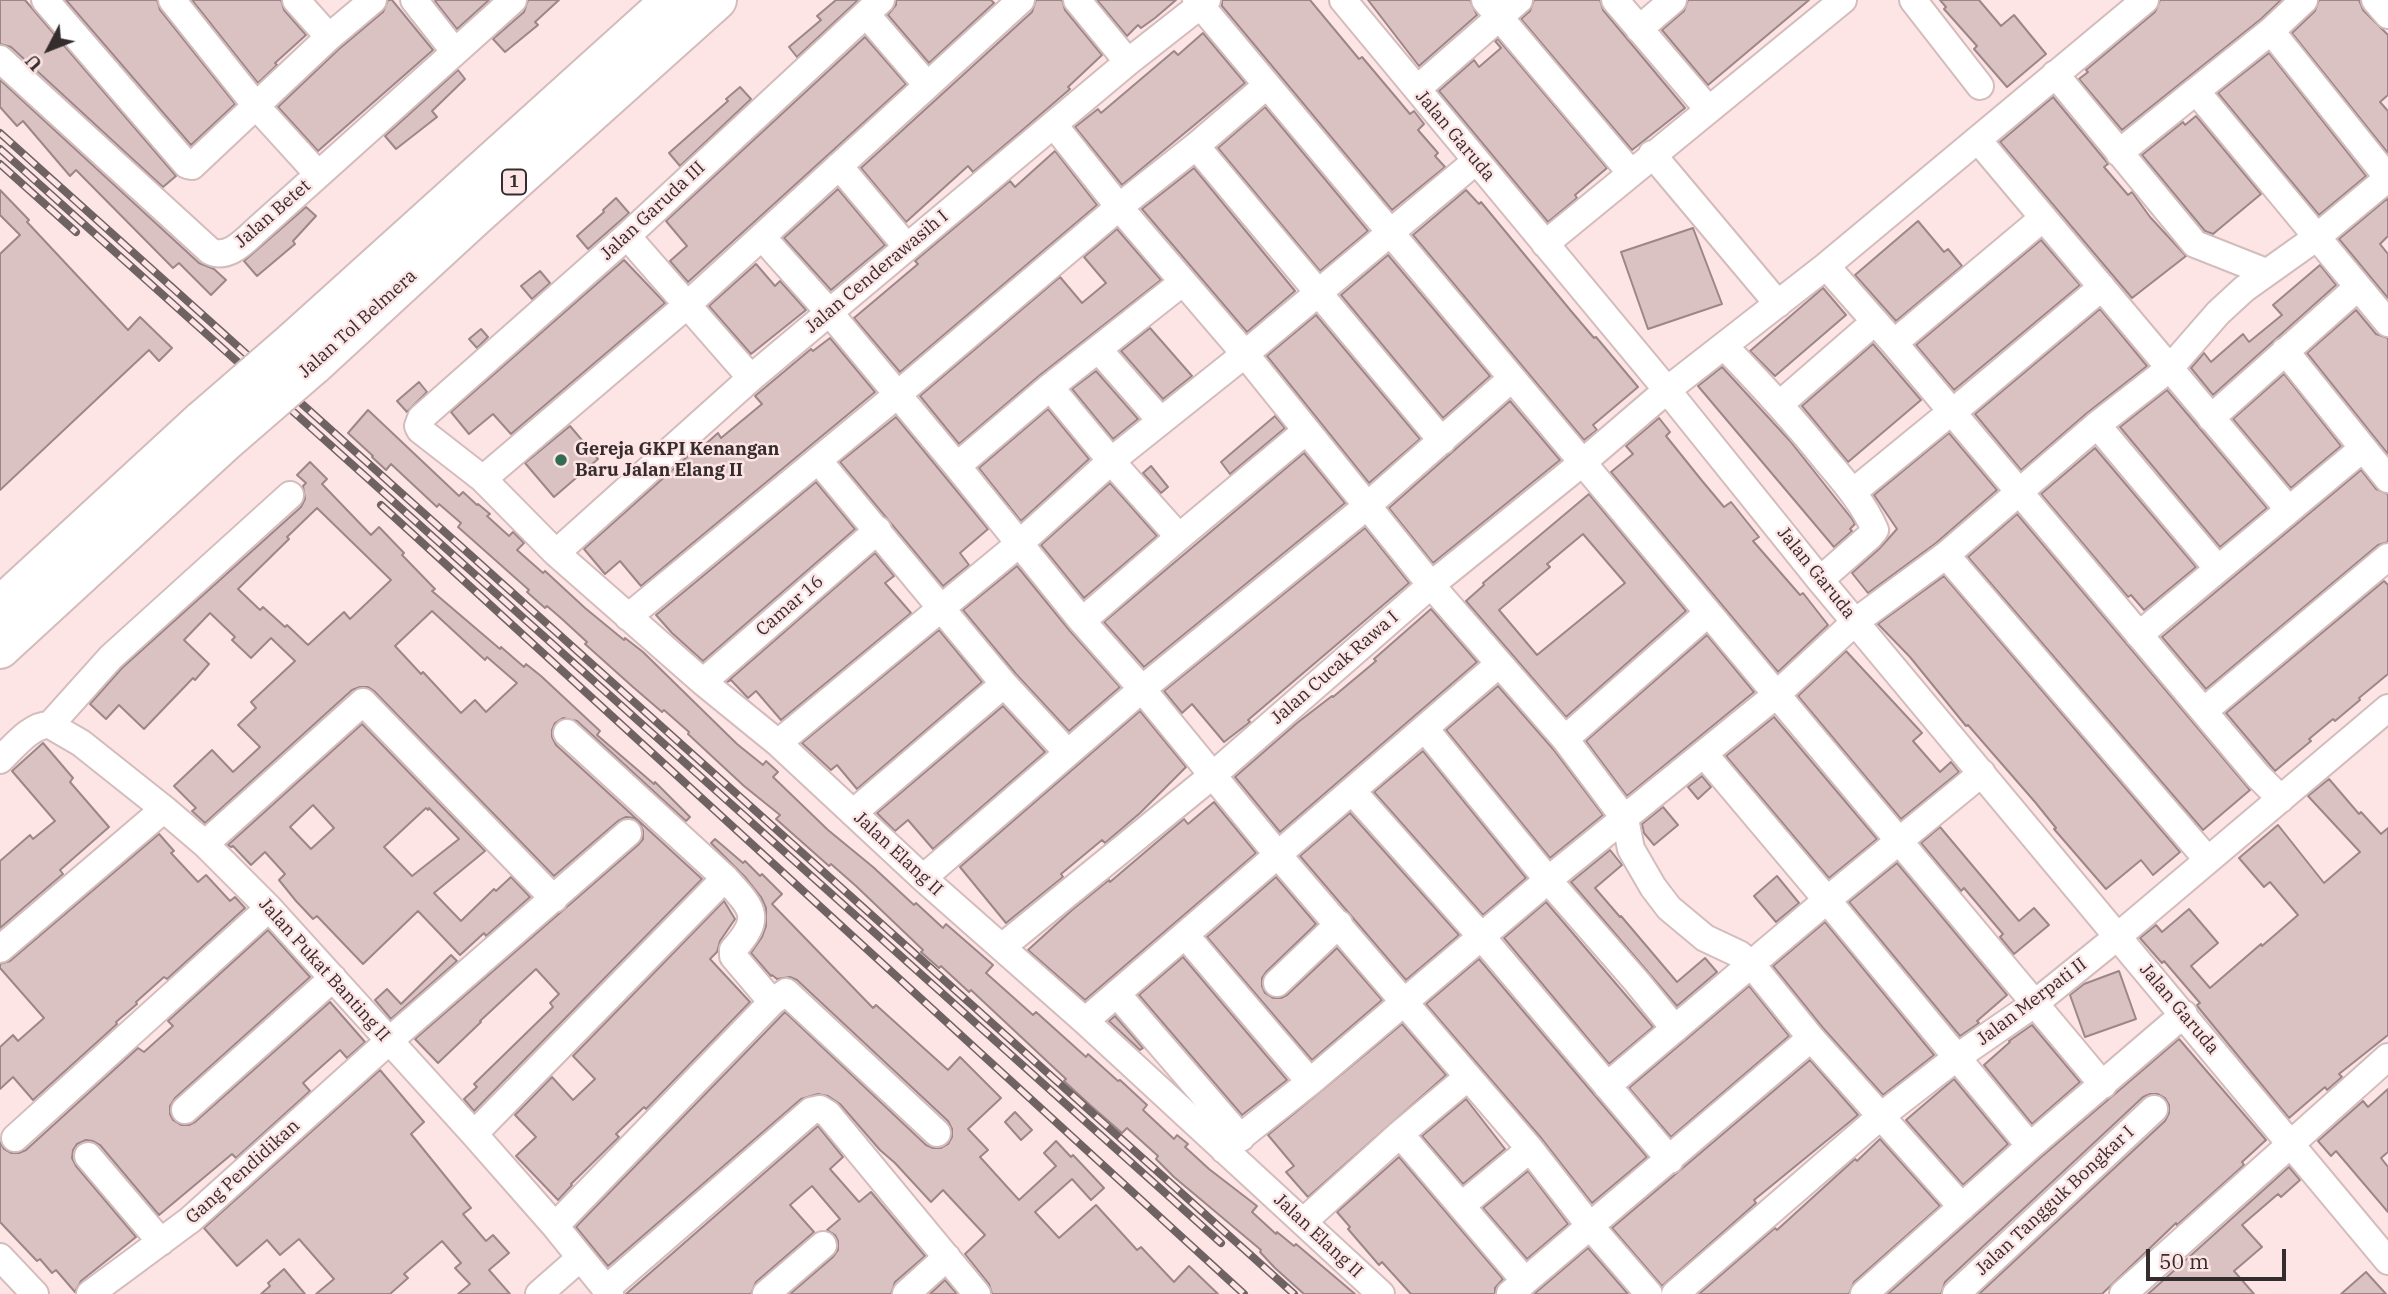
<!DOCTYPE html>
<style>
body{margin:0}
#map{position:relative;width:2388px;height:1294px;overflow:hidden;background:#fde4e5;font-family:"IBM Plex Serif",serif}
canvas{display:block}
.north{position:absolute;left:14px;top:14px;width:70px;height:70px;-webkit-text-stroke:5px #fde4e5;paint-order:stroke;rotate:228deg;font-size:19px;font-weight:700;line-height:28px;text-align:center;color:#352c2d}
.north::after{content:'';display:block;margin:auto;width:24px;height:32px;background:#352c2d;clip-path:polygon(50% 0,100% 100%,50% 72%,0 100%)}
.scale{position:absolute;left:2146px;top:1249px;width:140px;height:32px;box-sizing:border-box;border:4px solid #352c2d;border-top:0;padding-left:9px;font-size:21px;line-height:24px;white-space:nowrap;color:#352c2d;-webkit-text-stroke:5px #fde4e5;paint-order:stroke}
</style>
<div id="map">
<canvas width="2388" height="1294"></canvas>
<div class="north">U</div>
<div class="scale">50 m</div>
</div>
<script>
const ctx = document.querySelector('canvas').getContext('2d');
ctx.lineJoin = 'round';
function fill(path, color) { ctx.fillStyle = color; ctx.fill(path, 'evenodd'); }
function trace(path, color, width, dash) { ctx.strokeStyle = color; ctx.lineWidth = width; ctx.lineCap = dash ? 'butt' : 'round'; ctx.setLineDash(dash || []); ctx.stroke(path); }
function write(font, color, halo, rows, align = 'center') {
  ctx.font = font + ' "IBM Plex Serif",serif'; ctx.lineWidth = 5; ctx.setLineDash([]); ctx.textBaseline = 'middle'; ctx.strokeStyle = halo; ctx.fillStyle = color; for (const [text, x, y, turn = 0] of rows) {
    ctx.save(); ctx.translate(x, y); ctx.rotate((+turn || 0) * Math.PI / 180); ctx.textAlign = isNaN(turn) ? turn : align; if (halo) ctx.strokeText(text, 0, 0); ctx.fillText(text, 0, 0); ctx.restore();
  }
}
const building = new Path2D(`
 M0 0H25L176 176 163 187 11 47 0 44Z
 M66 0H157L160 10 235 104 191 145Z
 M192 0H281L284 10 306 35 275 63 277 65 258 83Z
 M388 0H392L433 50 318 151 278 107 339 49 383 12Z
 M437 0H489L457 29 435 1Z
 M528 0H559L535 22 538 25 505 52 493 39 524 12Z
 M836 0H858L797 57 789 47 821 20 817 16Z
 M896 0H991L994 3 929 63 888 15 896 5Z
 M1036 0H1062L1065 10 1102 55 1068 87 1070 89 1019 133 973 172 968 166 906 222 861 168 1032 12Z
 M1097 0H1176L1155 18 1141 28 1138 25 1127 36Z
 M1222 0H1310L1359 59 1362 57 1410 114 1414 111 1424 124 1418 130 1438 153 1435 156 1445 167 1392 210 1222 6Z
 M1368 0H1470L1477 15 1419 66Z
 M1534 0H1600L1603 10 1685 108 1632 150 1521 19 1530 11Z
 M1688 0H1809L1708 85 1662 30 1684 11Z
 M1940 0H1979L2001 26 2014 15 2046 54 2007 87 1974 49 1977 46 1944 9 1946 7Z
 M2160 0H2281L2261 19 2122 130 2079 79 2088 72 2086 70 2155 12Z
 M2319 0H2359L2363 10 2388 35V95L2380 102 2388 111V153L2292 33 2315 11Z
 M1203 33 1245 83 1122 185 1075 127 1098 109 1101 113 1174 51 1178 55Z
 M865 37 906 84 688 282 670 261 687 246 666 221Z
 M1498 39 1607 168 1575 195 1577 198 1548 222 1439 91 1474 60 1479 67 1501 48 1495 41Z
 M2269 53 2366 176 2319 215 2218 93Z
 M458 70 465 79 432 111 437 117 396 149 385 136Z
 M0 80 199 263 214 269 226 280 211 295 179 263 173 268 76 170 70 176 23 121 17 126 0 107Z
 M740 87 751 99 680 166 669 153 728 101 726 99Z
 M2053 97 2105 160 2108 164 2104 167 2128 195 2132 192 2150 217 2186 256 2132 298 2000 142Z
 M1265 107 1368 231 1320 271 1218 148Z
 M2196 116 2261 194 2213 234 2205 231 2142 155 2183 122 2185 125Z
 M1055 151 1097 205 900 372 854 318 918 264 915 261 1010 181 1015 187Z
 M1194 168 1295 291 1247 332 1142 209Z
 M838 189 885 245 831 290 784 238Z
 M0 190 29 220 27 222 128 330 140 317 172 348 159 361 149 350 0 490V254L20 235 0 215Z
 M1466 190 1479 204 1481 202 1571 311 1594 338 1596 337 1638 387 1593 425 1597 430 1584 440 1413 235Z
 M616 198 629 213 588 249 577 236 604 212 603 210Z
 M2388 198V236L2380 244 2388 254V298L2339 239Z
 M306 207 316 216 293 241 295 244 257 276 244 261Z
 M1918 221 1944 252 1948 249 1962 266 1896 321 1855 275Z
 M1693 228 1722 304 1648 329 1621 252Z
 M1117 229 1161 280 1040 375 959 444 920 396 1060 277 1082 303 1106 283 1084 257Z
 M2041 240 2080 285 1954 390 1916 345Z
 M1388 255 1490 376 1443 418 1341 295Z
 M624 260 665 303 511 434 493 414 469 434 451 412Z
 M756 264 775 286 780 281 806 310 751 354 709 306Z
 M2320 265 2336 285 2213 395 2191 368 2204 353 2211 362 2243 334 2249 342 2282 315 2273 305Z
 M540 271 550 283 532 299 521 286Z
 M1823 288 1846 315 1775 376 1750 351Z
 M2100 309 2147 366 2087 413 2021 470 1975 414Z
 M2356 310 2376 334 2388 338V454L2307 353Z
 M1316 315 1420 439 1369 483 1267 356Z
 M1150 328 1192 376 1163 399 1121 351Z
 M481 329 488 337 477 348 469 339Z
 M830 338 875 392 641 586 620 561 605 574 584 549 698 447 700 449 718 433 721 438 762 404 755 396 811 349 813 351Z
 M1873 344 1921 400 1848 462 1802 406Z
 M1722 367 1790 441 1852 519 1855 524 1850 529 1852 531 1834 547 1698 386Z
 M1096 371 1138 419 1113 439 1072 389Z
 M2284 374 2341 446 2291 488 2233 419Z
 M419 382 427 392 407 412 397 401Z
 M2167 390 2267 508 2220 547 2120 427Z
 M1510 401 1560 460 1433 563 1389 508Z
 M1048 409 1089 459 1021 521 979 468Z
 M368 410 459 496 463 492 477 505 478 504 490 514 487 516 509 536 513 532 524 543 517 550 543 573 545 571 585 608 624 640 625 638 643 652 737 744 763 765 766 761 778 772 773 777 828 830 873 867 914 905 916 903 943 928 946 924 993 965 986 973 1033 1015 1036 1012 1086 1057 1088 1054 1118 1081 1120 1080 1147 1105 1143 1110 1174 1139 1177 1135 1188 1144 1185 1147 1209 1169 1257 1206 1252 1212 1276 1234 1277 1232 1294 1246 1296 1244 1355 1294H1304L1275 1268 1260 1252 1261 1250 1174 1177 1156 1159 1158 1156 1127 1128 1122 1133 1090 1105 1064 1081 1066 1079 971 990 969 992 941 966 939 968 921 952 923 950 856 886 831 864 829 866 776 819 780 815 744 786 688 734 689 732 664 710 662 712 633 687 585 644 587 642 562 619 547 606 545 608 527 592 529 590 458 527 461 523 439 504 437 507 391 464 386 470 372 457 373 456 348 433Z
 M1275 416 1285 428 1230 474 1221 462Z
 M896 417 988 529 960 553 969 565 943 586 840 462Z
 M1659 418 1670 432 1666 436 1703 482 1724 507 1731 502 1759 537 1753 541 1800 595 1803 593 1828 625 1778 672 1611 472 1633 454 1626 446Z
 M570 426 598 459 554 497 525 463Z
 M1949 433 1997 490 1936 543 1868 593 1852 573 1879 549 1897 529 1874 495Z
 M2095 448 2196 567 2144 610 2131 595 2128 597 2041 494Z
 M1304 453 1345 503 1144 667 1104 622Z
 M310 462 327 479 322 484 371 535 379 527 404 553 402 555 435 589 432 591 500 649 501 647 524 667 526 664 541 676 600 731 597 735 654 784 655 782 690 817 686 821 577 721 563 718 555 723 552 730V737L556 745 702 879 474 1111 464 1099 477 1087 474 1084 553 1007 550 1003 559 994 536 969 480 1021 481 1022 438 1063 415 1039 638 845 643 839V831L639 822 634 818 626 817 618 821 554 876 374 691 368 687H360L352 690 205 823 192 811 196 808 174 786 212 750 233 772 260 747 238 725 256 708 251 702 295 661 271 638 251 658 232 640 235 637 210 613 184 640 209 664 195 680 193 678 144 729 119 705 106 719 90 704 122 668 301 507 305 499 303 486 306 483 297 475ZM317 508 391 580 350 619 344 612 308 645 287 625 285 627 263 607 260 610 238 589 289 539 287 537ZM432 611 485 660 487 657 517 683 486 712 475 700 461 713 423 672 421 674 395 646Z
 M1151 466 1168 487 1161 493 1143 473Z
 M2361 470 2376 489 2388 494V542L2378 545 2206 689 2162 637Z
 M816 482 855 529 703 661 672 633 656 615Z
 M1110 483 1157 536 1084 598 1041 545Z
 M1589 494 1686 611 1566 717 1466 601 1484 585 1483 583ZM1583 534 1625 583 1537 655 1499 610 1550 567 1547 564Z
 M2017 514 2250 790 2203 830 1968 557Z
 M1365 528 1409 583 1248 720 1250 722 1224 742 1192 704 1182 713 1164 691Z
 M875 553 894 576 885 583 911 613 781 720 756 691 748 698 731 680 727 682Z
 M1017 566 1070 631 1120 687 1069 731 1016 674 963 610Z
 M1944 576 2180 852 2153 875 2141 860 2106 889 2054 829 2056 828 2035 802 1968 725 1966 726 1910 657 1878 624Z
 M2384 581 2388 585V674L2359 698 2360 700 2335 721 2333 719 2309 739 2311 741 2275 771 2226 713Z
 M1431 609 1477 662 1280 832 1235 777 1297 723 1332 696 1333 697 1376 661 1374 659Z
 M939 630 982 682 857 789 837 765 831 770 802 743Z
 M1707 635 1754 692 1627 796 1586 741Z
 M1846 651 1922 733 1913 741 1940 772 1951 762 1959 772 1901 819 1798 696Z
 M1498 686 1553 749 1603 815 1550 858 1446 730Z
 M1003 706 1045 752 933 849 908 820 895 831 877 813Z
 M1140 711 1186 767 1140 813 1105 843 1102 840 1061 874 1063 877 1006 923 960 867Z
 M1774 717 1877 839 1829 878 1726 756Z
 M362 724 485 851 434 893 461 921 494 889 496 891 511 877 530 897 486 936 484 933 460 955 418 911 363 964 317 916 313 919 296 901 279 880 285 874 265 852 251 865 233 846 231 847 228 845ZM313 805 334 828 311 849 290 827ZM426 808 428 810 429 808 459 839 412 876 384 847Z
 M43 743 73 778 70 782 109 827 60 870 63 874 0 928V861L30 835 33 839 55 821 12 771Z
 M1423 751 1526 878 1483 915 1374 792Z
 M1702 776 1711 787 1698 799 1688 787Z
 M2329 779 2359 814 2361 812 2381 834 2388 828V1035L2339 1074 2342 1077 2327 1090 2325 1087 2289 1118 2198 1007 2197 1005 2200 1003 2164 961 2162 963 2140 938 2156 925 2162 932 2189 909 2218 943 2191 966 2210 988 2261 944 2262 946 2298 915 2270 882 2264 887 2239 858 2278 825 2324 883 2360 852 2308 796Z
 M1214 802 1256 853 1085 1000 1028 950 1072 910 1109 880 1110 882 1184 819 1188 824Z
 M1663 807 1678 825 1654 845 1644 833 1642 824Z
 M1350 813 1459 935 1406 980 1300 856Z
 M1940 827 2019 921 2034 908 2049 925 2014 954 2000 937 2003 934 1964 888 1961 891 1921 843Z
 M159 834 174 851 171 853 198 882 206 875 230 901 235 897 245 908 167 979 164 977 136 1002 137 1004 116 1022 117 1024 33 1100 13 1077 0 1089V1047L13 1035 18 1041 44 1018 0 968V964L10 961Z
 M715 839 743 863 745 861 760 876 762 874 782 894 772 904 873 1008 876 1005 948 1070 960 1057 1001 1098 968 1129 988 1150 980 1157 1019 1200 1056 1166 1044 1153 1056 1141 1071 1157 1073 1155 1104 1188 1091 1200 1072 1179 1035 1212 1059 1238 1096 1205 1137 1250 1141 1247 1174 1282 1189 1266 1218 1294H992L989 1284 965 1254 985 1235 943 1190 931 1202 895 1163 880 1150 840 1104 828 1096 818 1094 801 1099 608 1266 576 1227 785 1012 926 1145 933 1148H941L948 1144 952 1137V1129L948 1121 797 980 790 977 777 979 772 975 771 976 751 953 762 937 766 926V908L761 897 746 878 711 843Z
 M1610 850 1622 865 1595 888 1620 917 1621 916 1677 982 1705 958 1717 972 1677 1006 1571 882Z
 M1897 863 2007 995 1977 1021 1979 1023 1960 1036 1849 902Z
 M1777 876 1799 903 1776 922 1754 896Z
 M1276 877 1316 924 1266 972 1262 978V986L1265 993 1273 998H1281L1287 995 1337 948 1382 1000 1312 1060 1207 937Z
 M724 901 735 919 720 941 717 952 710 959 750 1002 646 1109 644 1107 616 1134 619 1137 571 1184 572 1185 558 1200 516 1156 536 1137 515 1115 552 1077 573 1100 595 1079 573 1056Z
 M1546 902 1653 1027 1609 1064 1504 938Z
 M1825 922 1934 1055 1883 1095 1823 1028 1773 966Z
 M268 930 310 977 175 1098 170 1106V1114L173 1120 181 1125H189L195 1122 330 1002 365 1042 347 1058 340 1050 303 1083 310 1091 236 1158 232 1154 159 1215 100 1145 93 1141 86 1140 77 1144 73 1150 72 1158 76 1166 136 1237 81 1281 75 1292 56 1270 52 1273 40 1259 37 1261 0 1222V1142L4 1149 11 1153H19L26 1150 138 1048 144 1052 173 1026 168 1021Z
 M451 955 457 961 391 1019 375 1000 387 989 401 1004Z
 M1183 957 1287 1080 1242 1115 1139 995Z
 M1479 959 1647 1157 1592 1203 1542 1139 1426 1004Z
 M2119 971 2136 1019 2085 1037 2070 995 2084 984Z
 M1749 986 1789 1036 1671 1137 1629 1088Z
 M1115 1016 1143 1048 1140 1050 1109 1021Z
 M1402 1024 1446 1075 1308 1197 1286 1172 1294 1166 1268 1135Z
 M2032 1025 2080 1082 2032 1124 1984 1065 2010 1042 2009 1041Z
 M2179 1039 2266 1140 2242 1162 2244 1165 2177 1225 2176 1223 2102 1294H1979L2165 1121 2169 1113V1105L2165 1098 2158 1094H2150L2143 1097 1945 1282 1941 1294H1888L2040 1158Z
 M1810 1060 1858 1115 1754 1200 1756 1203 1662 1286 1612 1228Z
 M380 1070 424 1122 411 1134 471 1208 463 1214 486 1241 493 1235 509 1253 489 1270 510 1294H458L470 1284 455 1268 461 1263 442 1241 404 1274 408 1278 390 1294H316L334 1279 299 1239 280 1255 267 1240 237 1266 204 1228Z
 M1954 1079 2008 1144 1963 1185 1906 1120Z
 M2388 1089V1152L2381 1158 2388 1167V1212L2336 1151 2331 1156 2318 1141 2363 1101 2368 1107Z
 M1466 1099 1505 1149 1463 1184 1422 1136Z
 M1015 1112 1032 1130 1021 1140 1005 1122Z
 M818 1126 843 1157 830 1169 859 1202 871 1192 925 1256 895 1282 891 1294H790L833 1257 838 1250V1241L835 1235 827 1230 840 1219 812 1186 790 1205 814 1232 756 1282 751 1294H626Z
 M1880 1139 1940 1206 1854 1282 1849 1294H1699L1775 1228 1777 1230 1855 1159 1857 1161Z
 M1399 1157 1503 1279 1495 1288V1294H1411L1382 1262 1379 1265 1348 1229 1350 1227 1337 1212Z
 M2289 1167 2300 1180 2281 1197 2278 1194 2242 1225 2262 1247 2234 1271 2254 1294H2148Z
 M1528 1171 1568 1224 1527 1259 1483 1208Z
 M1588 1248 1628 1294H1534Z
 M284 1269 305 1294H261L270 1286 268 1283Z
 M2366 1272 2386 1294H2341Z
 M945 1280 957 1294H930Z`);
const minor = new Path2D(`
 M45 0 187 165 192 166 329 37 373 0
 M172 0 257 107 318 174
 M296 0 329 37
 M414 0 455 52
 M881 0 627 236 421 418 418 426 420 430 483 479 556 553 703 682 778 743 923 878 1085 1021 1381 1294
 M1077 0 1128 62
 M1196 0 2103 1085
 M1343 0 1667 390 1820 580 2388 1261
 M1485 0 1631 173
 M1615 0 1708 109
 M1913 0 1980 86
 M2304 0 2271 31 2196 91 2388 323
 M2375 0 2388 15
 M866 14 927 85
 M1639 29 1673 0
 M2271 31 2388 178
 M0 59 210 251C229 261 247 238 260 227L513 0
 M2055 74 2195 244 2266 272
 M1417 89 1519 0
 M1054 125 1119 207 1245 354 1431 585 1565 739 1625 819 1631 849 1653 887 1669 908 1705 938 1739 954 1752 965 1811 1038 1962 1207
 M1978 140 2289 510
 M1196 146 1442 441
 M2119 153 2196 91
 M1652 154 1778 304
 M839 166 907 247
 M627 236 751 378
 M762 237 829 312 957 466 1082 621 1142 689 1278 855 1530 1149 1590 1226 1649 1294
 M1545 244 1843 0
 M1826 266 1894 343 2258 776 2281 799
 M1894 343 2043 218
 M1725 347C1760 383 1794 420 1826 460 1844 481 1864 504 1875 530L1869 537 1820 580
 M1098 349 1161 421
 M2285 351 2388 479
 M1050 387 1111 461 1179 537
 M1780 404 1864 331
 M1953 412 2102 287
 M2211 418 2358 287
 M2097 425 2218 569
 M818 460 1004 684 853 813
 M957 466 1050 387 1183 282
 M483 479 686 306 1021 0
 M1853 492 1941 420
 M556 553 751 378 1128 62 1207 0
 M1946 555 2207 859
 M628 617 897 395 1119 207 1196 146 1267 85
 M1082 621 1179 537 1306 431
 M2139 635 2362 449
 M703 682 878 530
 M1004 684 1067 752
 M2204 711 2388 557
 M50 725 111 657 290 495
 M1426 730 1548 880 1637 982 1675 1029
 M567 733 725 878C753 909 763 917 733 950V956L772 1002
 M1565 739 1708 613
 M778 743 1020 543 1111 461 1245 354 1476 161
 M1704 754 1827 900 2030 1146
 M0 760C13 748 31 724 50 725L81 743 164 809 205 844 269 908 474 1134 555 1226 610 1294
 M1353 792 1480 935 1670 1160
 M205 844 363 702 554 899
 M923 878 1142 689 1367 506 1511 379
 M1186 936 1310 1082
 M1002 947 1213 775 1431 585 1582 463 1667 390 1826 266 2145 0
 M0 949 164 809
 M1277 983 1339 924
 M1117 994 1241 1138
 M1085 1021 1499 664
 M1607 1086 1827 900 1982 773
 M185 1110 333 978
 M474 1134 725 878
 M1400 1134 1525 1281
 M15 1138 269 908
 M1224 1150 1310 1082 1548 880 1776 695 1855 622 1946 555 2097 425 2170 368 2218 313 2244 289 2317 237 2388 178
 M88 1156 161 1242
 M1461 1206 1530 1149
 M1303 1222 1400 1134 1468 1077
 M555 1226 772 1002 786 992 937 1133
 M0 1257 35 1294
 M606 1289 811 1111 820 1109 828 1114 977 1294
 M90 1294 190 1220 389 1041 628 833
 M539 1294 580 1258
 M766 1294 823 1245
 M906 1294 947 1257
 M1510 1294 1811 1038
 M1675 1294 1881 1116 1956 1058 2034 1004 2117 937 2388 708
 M1864 1294 2030 1146 2184 1014
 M1956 1294 2154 1109
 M2123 1294 2388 1057`);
const highway = new Path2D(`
 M292 342 671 0
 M313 366 476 216 717 0
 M0 606 202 420
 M0 649 223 444`);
const rail = new Path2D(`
 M0 133 1294 1294
 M0 149 1221 1243
 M0 164 76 232
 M381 505 1244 1294`);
const highwayBridge = new Path2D(`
 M202 420 292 342
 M223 444 313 366`);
const markers = [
 [561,460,7,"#336c55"]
];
const shields = [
 [514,182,24]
];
const shieldNames = [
 ["1",514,182]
];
const streetNames = [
 ["Jalan Garuda",1455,136,50],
 ["Jalan Garuda III",653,211,-43],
 ["Jalan Betet",273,214,-41],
 ["Jalan Cenderawasih I",877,272,-40],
 ["Jalan Tol Belmera",358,324,-42],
 ["Jalan Garuda",1816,573,51],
 ["Camar 16",790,606,-41],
 ["Jalan Cucak Rawa I",1335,668,-41],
 ["Jalan Elang II",898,854,43],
 ["Jalan Pukat Banting II",324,970,48],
 ["Jalan Merpati II",2032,1002,-37],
 ["Jalan Garuda",2179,1009,50],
 ["Gang Pendidikan",243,1172,-42],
 ["Jalan Tangguk Bongkar I",2055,1201,-43],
 ["Jalan Elang II",1318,1236,43]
];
const poiNames = [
 ["Gereja GKPI Kenangan",575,450],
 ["Baru Jalan Elang II",575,471]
];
fill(building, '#dac2c3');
trace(building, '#9d8687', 2);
trace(minor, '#d4bcbd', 30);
trace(highway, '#d4bcbd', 42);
trace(minor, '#fff', 26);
trace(highway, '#fff', 38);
trace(rail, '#6f6263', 8);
trace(rail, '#fde4e5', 5, [16]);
trace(highwayBridge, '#d4bcbd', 42, []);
trace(highwayBridge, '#fff', 38);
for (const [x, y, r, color] of markers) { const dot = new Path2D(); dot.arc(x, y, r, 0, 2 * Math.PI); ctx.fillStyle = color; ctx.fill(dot); trace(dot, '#fde4e5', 2.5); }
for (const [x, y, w] of shields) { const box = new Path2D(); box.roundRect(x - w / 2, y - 12.5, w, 25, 5); ctx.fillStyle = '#fde4e5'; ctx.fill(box); trace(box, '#352c2d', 2); }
write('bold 16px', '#352c2d', null, shieldNames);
write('18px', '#352c2d', '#fde4e5', streetNames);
write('bold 18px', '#352c2d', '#fde4e5', poiNames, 'left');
</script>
